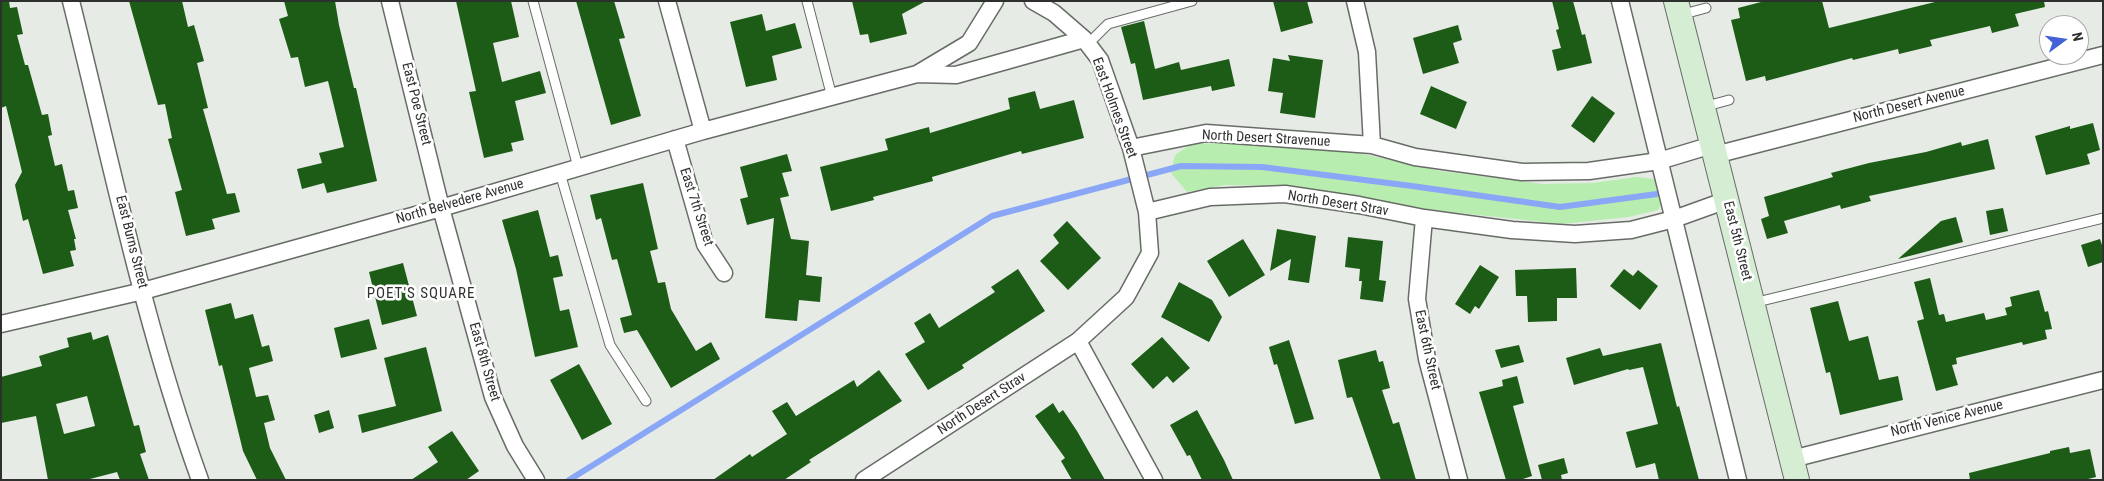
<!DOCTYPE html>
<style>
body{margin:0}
#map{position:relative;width:2104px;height:481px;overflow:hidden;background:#e6ebe5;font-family:"Roboto Condensed",sans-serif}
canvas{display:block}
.frame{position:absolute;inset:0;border:2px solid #2e302e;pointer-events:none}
.north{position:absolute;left:2039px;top:15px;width:50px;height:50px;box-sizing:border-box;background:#fff;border:1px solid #abacab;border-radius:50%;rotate:76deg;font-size:14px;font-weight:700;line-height:20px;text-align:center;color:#2e302e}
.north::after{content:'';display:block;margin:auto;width:18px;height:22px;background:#4362d5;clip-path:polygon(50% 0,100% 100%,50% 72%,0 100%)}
</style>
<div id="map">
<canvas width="2104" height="481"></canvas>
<div class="frame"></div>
<div class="north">N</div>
</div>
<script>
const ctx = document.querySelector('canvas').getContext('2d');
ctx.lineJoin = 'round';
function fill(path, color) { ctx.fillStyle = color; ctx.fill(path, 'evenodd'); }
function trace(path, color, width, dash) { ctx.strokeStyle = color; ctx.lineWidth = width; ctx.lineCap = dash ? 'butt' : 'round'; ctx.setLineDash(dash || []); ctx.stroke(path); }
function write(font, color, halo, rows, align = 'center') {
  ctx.font = font + ' "Roboto Condensed",sans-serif'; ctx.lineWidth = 5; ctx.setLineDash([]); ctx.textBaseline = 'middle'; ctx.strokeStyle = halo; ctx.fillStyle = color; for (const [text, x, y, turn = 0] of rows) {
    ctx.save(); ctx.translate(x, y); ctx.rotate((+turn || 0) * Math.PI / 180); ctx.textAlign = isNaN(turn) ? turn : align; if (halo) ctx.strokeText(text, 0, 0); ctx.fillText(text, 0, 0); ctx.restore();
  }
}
const green = new Path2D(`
 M1251 142 1363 154 1441 171 1543 184 1593 183 1636 177 1655 179 1661 189 1664 200 1658 210 1629 217 1562 224 1433 210 1285 186 1225 185 1187 192 1171 173 1175 155 1191 144Z`);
const stream = new Path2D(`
 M569 480 992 216 1181 166 1262 167 1412 186 1560 207 1657 194`);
const building = new Path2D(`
 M1 1H9L10 8 17 7 23 34 17 35 25 65H28L42 115 48 114 52 135 48 136 55 166 62 164 68 191 74 190 78 208 68 210 76 239H74L76 250 70 251 74 266 43 274 28 219 23 221 15 185 22 172 6 106 1 108Z
 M129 1H182L188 27 194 25 204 61 197 63 208 108 203 109 227 194 235 193 240 212 212 219 215 229 186 236 175 192 182 190 168 139 172 138 165 104 158 105Z
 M284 1H335L339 25 354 88H356L377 181 327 193 324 183 302 189 297 169 322 163 319 153 344 147 328 81 305 87 298 57 291 58 279 19 288 16Z
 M456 1H511L519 37 493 43 502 82 540 71 546 93 515 101 524 140 511 143 513 151 484 158 469 92 476 91Z
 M576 1H614L625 38 619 39 641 116 611 125Z
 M852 1H926L902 14 907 34 870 43 868 34 860 35Z
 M1273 1H1307L1313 23 1281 32Z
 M1552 1H1573L1582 35 1585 34 1592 63 1557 71 1552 50 1561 48 1556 30 1559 29Z
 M1765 1H1822L1829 28 1939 1H2044L2045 7 2015 14 2019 26 1992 33 1990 26 1930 40 1932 46 1899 54 1898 49 1853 60 1852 58 1766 81 1765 76 1746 81 1731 20 1740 18 1738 8Z
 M762 14 766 31 795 23 802 48 772 56 777 80 746 87 730 22Z
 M1144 21 1155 69 1179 62 1181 70 1229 59 1235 86 1212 91 1211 86 1143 100 1135 63 1131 64 1121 27Z
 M1458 25 1462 40 1453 43 1459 63 1423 74 1413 38Z
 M1288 55 1323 60 1315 118 1280 113 1283 93 1268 91 1273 58 1290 61Z
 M1431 86 1467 102 1456 129 1420 114Z
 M1035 91 1040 109 1074 100 1084 138 1022 154 1021 151 932 177 933 181 873 197 874 200 831 211 820 167 888 150 885 139 929 127 930 133 1010 109 1008 98Z
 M1592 96 1615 113 1594 143 1571 126Z
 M2093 123 2100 150 2087 154 2090 164 2046 175 2035 136 2070 126V129Z
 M1988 139 1995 169 1869 196 1871 201 1841 209 1840 205 1784 221 1788 233 1767 239 1761 219 1769 216 1764 197 1833 177 1831 173 1869 163 1926 152 1961 142 1962 146Z
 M787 154 792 171 782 173 789 196 780 198 791 239 809 241 806 275 822 277 820 302 799 300 797 321 765 318 774 218 747 225 740 199 748 197 740 167Z
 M643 183 658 249 650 251 658 283 665 282 671 309 696 351 711 342 720 359 671 388 637 330 624 333 620 318 632 315 617 259 612 260 601 218 596 220 590 195Z
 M2003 208 2008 231 1990 235 1986 211Z
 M538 210 550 257 558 255 563 276 553 278 560 311 569 309 578 347 535 357 516 269 502 220Z
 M1956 217 1963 242 1898 259 1941 221Z
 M1067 221 1101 258 1068 290 1040 261 1059 243 1053 235Z
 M1277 229 1316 236 1309 283 1288 280 1291 259 1270 271Z
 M1348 237 1383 241 1379 280 1386 281 1383 302 1360 299 1362 281H1359L1360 269 1345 267Z
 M1243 239 1265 275 1229 297 1207 261Z
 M2100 239 2103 248V262L2088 267 2081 245Z
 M403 263 417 316 382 325 369 272Z
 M1480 265 1499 277 1479 309 1475 306 1470 314 1455 304Z
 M1576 268 1577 298H1557V321L1528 322 1527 296H1516L1515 270Z
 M1018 269 1045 311 962 365 964 368 928 390 905 354 925 342 914 323 930 313 939 328 995 292 991 287Z
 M1624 269 1633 276 1638 270 1658 286 1640 310 1610 286Z
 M1930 278 1939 315 1944 314 1946 322 1984 313 1986 320 2007 315 2005 308 2012 306 2010 297 2039 290 2045 312 2048 311 2052 329 2045 330 2047 339 2023 345 2022 342 1956 358 1957 364 1952 365 1958 385 1936 391 1917 321 1924 319 1914 282Z
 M1179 282 1212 300 1222 317 1209 342 1161 317Z
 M1838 301 1849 341 1868 336 1879 380 1898 376 1903 400 1840 415 1830 372 1826 373 1810 308Z
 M231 303 235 319 253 314 262 347 269 345 273 361 249 368 256 397 268 395 275 420 264 423 270 448 286 480H257L243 451 222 365 219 366 205 310Z
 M369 319 377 349 341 358 334 328Z
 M91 332 93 340 108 335 134 426 139 425 146 452 140 454 149 480H120L117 472 86 480H48L36 416 1 423V377L42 366 39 356 69 347 67 338ZM87 396 95 426 64 434 56 404Z
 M1162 337 1190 368 1173 383 1167 376 1153 389 1131 364Z
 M1289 340 1314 419 1295 424 1277 364 1274 365 1269 347Z
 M1661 343 1677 407 1679 406 1699 480H1659L1655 463 1636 468 1626 432 1658 424 1643 367 1629 370 1628 369 1574 385 1566 358 1600 348 1603 356Z
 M1519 345 1524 362 1501 368 1495 350Z
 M426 347 442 411 362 433 358 415 396 406 384 358Z
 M1376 350 1379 362 1383 361 1390 388 1382 390 1393 424 1399 422 1416 480H1381L1352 397 1347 398 1338 360Z
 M579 364 612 424 582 440 550 380Z
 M879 370 902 401 809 460 811 462 784 480H713L750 454 752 457 787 434 772 411 787 402 796 416 854 380 857 387Z
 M1517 376 1524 403 1513 406 1532 476 1520 480H1506L1479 392 1503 386 1502 380Z
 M1053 403 1059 413 1063 410 1077 431 1105 480H1072L1061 461 1065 458 1035 416Z
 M329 410 334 428 319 433 314 415Z
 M1197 410 1224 460 1233 480H1202L1190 455 1187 456 1170 425Z
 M452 431 479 471 466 480H411L438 462 428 447Z
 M2069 447 2070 453 2090 449 2096 477 2084 480H1970L1969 473 2050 453V451Z
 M1564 458 1568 473 1561 475 1562 480H1542L1538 465Z`);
const lane = new Path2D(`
 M533 1 578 167
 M807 1 832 97
 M1680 15 1706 8
 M1088 44 1108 24 1192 1
 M1703 107 1729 100
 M560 173 610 345 646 401
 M1753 303 2103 218`);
const street = new Path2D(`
 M71 1C111 161 144 325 200 480
 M390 1 441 208 493 397 515 446 536 480
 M667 1 703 131
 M1355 1 1367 52 1372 145
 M1620 1 1738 480
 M917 74 956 75 1084 39
 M675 139 705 244 724 273
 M1131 148 1206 133 1372 145 1415 157 1522 172 1589 171 1659 161 1712 145
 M1715 155 2103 55
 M1147 212 1210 197 1285 194 1359 205 1424 218 1512 230 1575 234 1631 230 1674 219 1727 200
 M1424 218 1417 299 1427 359 1459 480
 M1 324 143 291 441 208 703 131 917 74 969 43 995 1
 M1078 341 1154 480
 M1792 459 2103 380
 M864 480 1078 341 1126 297 1150 253 1147 212 1131 148 1100 60 1084 39 1054 13 1033 1`);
const secondary = new Path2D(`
 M1676 1 1797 480`);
const streetNames = [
 ["East Poe Street",416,104,76],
 ["North Desert Avenue",1909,105,-14],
 ["East Holmes Street",1114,108,70],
 ["North Desert Stravenue",1266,139,3],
 ["North Belvedere Avenue",460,202,-16],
 ["North Desert Strav",1338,204,9],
 ["East 7th Street",696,207,72],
 ["East 5th Street",1737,241,76],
 ["East Burns Street",131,242,76],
 ["East 6th Street",1427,350,78],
 ["East 8th Street",484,362,74],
 ["North Desert Strav",982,404,-33],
 ["North Venice Avenue",1947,419,-14]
];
const neighbourhoodNames = [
 ["POET'S SQUARE",421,294]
];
fill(green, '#b7edaf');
trace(stream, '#8aa7f7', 6);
fill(building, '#1d5c16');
trace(lane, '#686c67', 11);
trace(street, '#686c67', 19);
trace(secondary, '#686c67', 26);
trace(lane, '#fff', 9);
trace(street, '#fff', 16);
trace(secondary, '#d5edd2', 24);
write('14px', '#2e302e', '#fff', streetNames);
ctx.letterSpacing = '1px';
write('15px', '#2f332f', '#fff', neighbourhoodNames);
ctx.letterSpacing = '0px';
</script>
